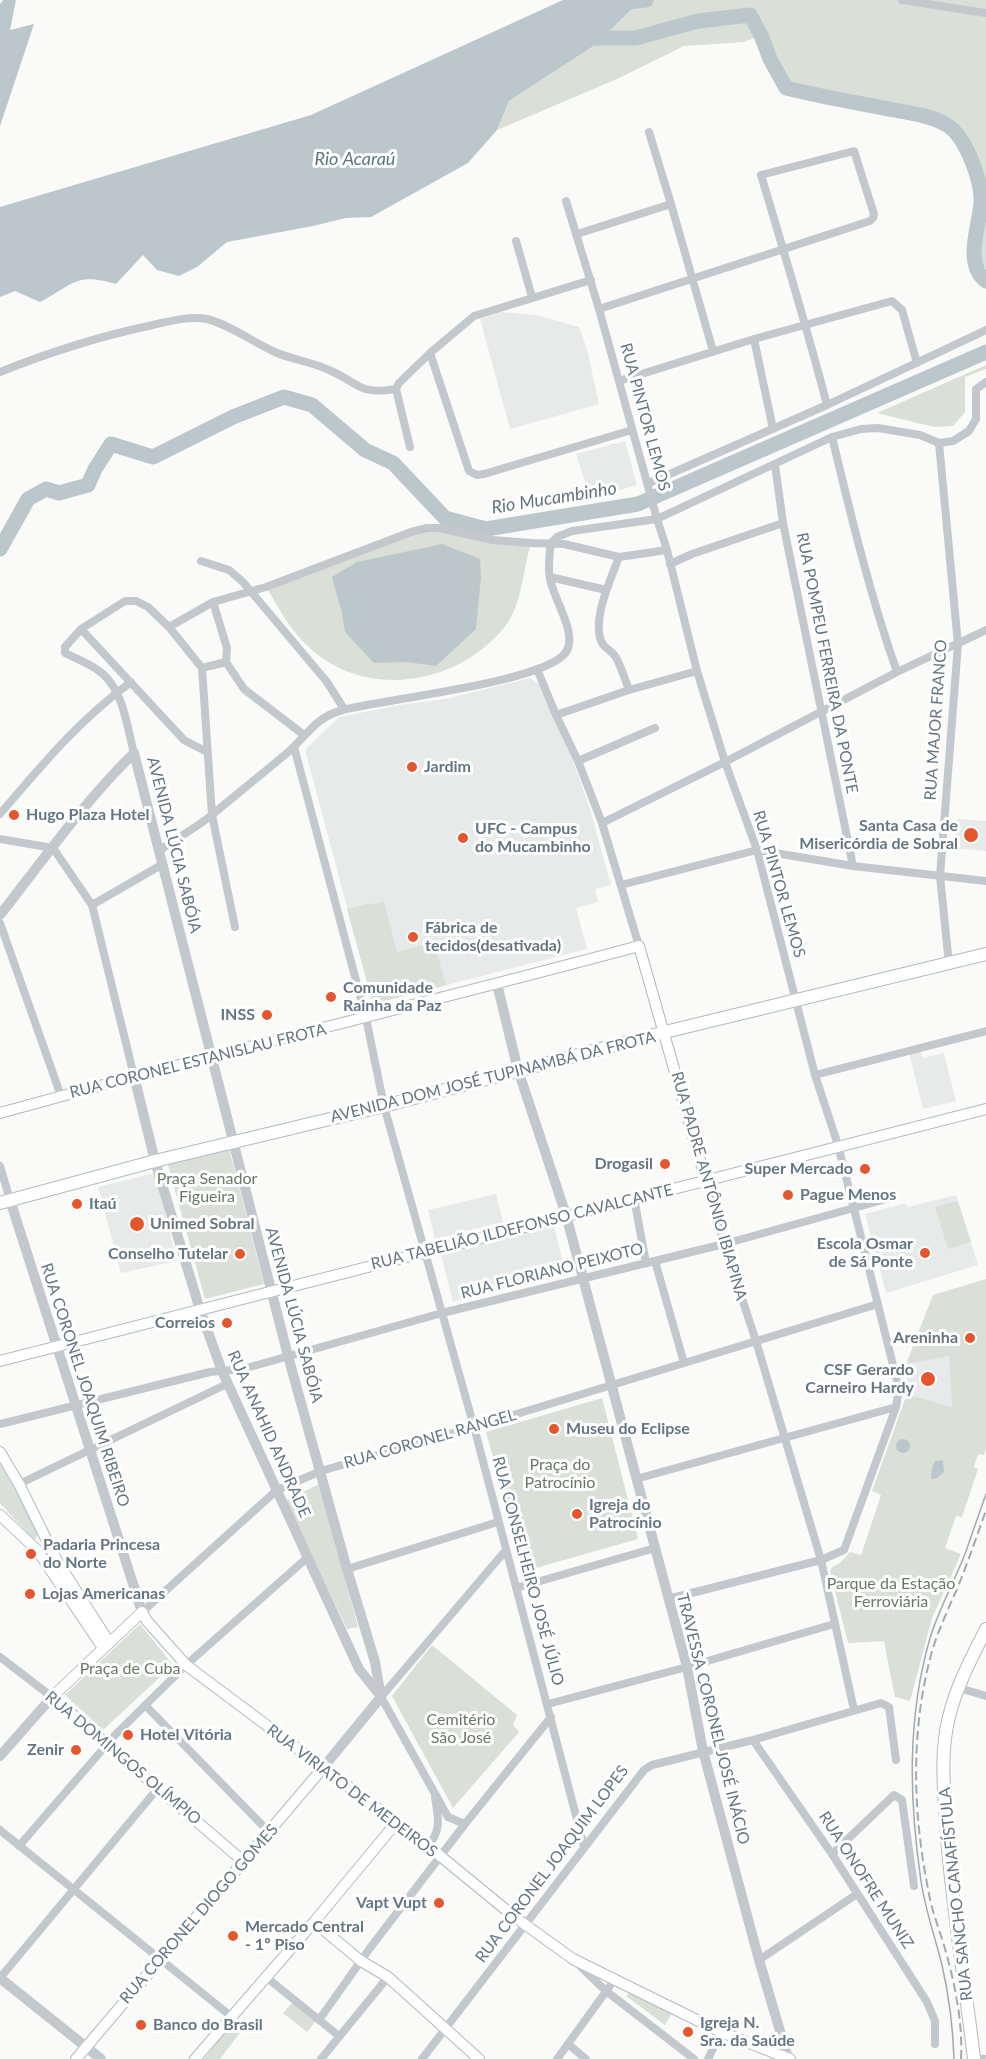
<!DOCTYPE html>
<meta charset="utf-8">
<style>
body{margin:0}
canvas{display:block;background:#fafaf8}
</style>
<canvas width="986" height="2059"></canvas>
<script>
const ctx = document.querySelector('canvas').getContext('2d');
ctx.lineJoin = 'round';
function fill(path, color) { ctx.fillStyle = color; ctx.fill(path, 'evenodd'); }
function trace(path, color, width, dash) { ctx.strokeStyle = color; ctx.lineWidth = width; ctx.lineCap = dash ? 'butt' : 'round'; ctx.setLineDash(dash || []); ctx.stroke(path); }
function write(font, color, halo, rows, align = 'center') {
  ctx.font = font + ' Lato,sans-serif'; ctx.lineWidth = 6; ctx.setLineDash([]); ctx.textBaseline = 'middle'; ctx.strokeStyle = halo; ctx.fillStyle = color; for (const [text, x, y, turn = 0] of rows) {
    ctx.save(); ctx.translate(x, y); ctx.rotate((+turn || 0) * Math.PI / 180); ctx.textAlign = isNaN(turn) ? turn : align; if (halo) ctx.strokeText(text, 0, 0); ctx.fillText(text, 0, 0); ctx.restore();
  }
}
const built = new Path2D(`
 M502 312 536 315 579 327 587 349 599 404 510 429 480 319Z
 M625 441 637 485 591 499 576 454Z
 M530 678 540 685 572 758 589 806 611 885 595 889 598 902 576 908 587 949 373 1004 305 750 339 717 400 705 450 698Z
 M957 819 986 821V851L954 848Z
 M920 1049 923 1058 944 1053 956 1101 923 1109 909 1052Z
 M155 1173 177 1261 121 1273 98 1187Z
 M496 1194 503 1222 435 1239 428 1210Z
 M956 1195 978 1265 886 1293 865 1214 906 1203 908 1207Z
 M554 1225 565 1272 453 1302 440 1251Z
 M949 1355 952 1407 907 1394 906 1364Z`);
const green = new Path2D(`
 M641 0H986V268L976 264 974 241 982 201 973 160 962 138 947 125 921 115 813 95 786 88 770 59 761 35 744 42 684 46 617 79 497 130 509 101 595 45Z
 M986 365V369L965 377V412L953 426 934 427 877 413Z
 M427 528 531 543C522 572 523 605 503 629 456 685 368 699 312 650 291 632 280 610 266 587Z
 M384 902 397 952 434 943 446 985 373 1004 347 909 370 903 371 905Z
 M229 1148 264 1284 205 1299 168 1165Z
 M958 1201 971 1242 948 1249 935 1207Z
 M986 1279V1448L984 1455 978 1454 974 1467 978 1469 962 1517 956 1516 945 1548 961 1554 932 1618 910 1701 895 1697 884 1641 848 1643 830 1571 832 1567 840 1563 850 1552 861 1555 881 1495 872 1491 907 1394 952 1407 949 1356 906 1364 933 1295Z
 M602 1398 638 1539 525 1571 486 1432Z
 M0 1464 34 1521 38 1535 34 1540 0 1503Z
 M319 1484 358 1627 347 1629 285 1501Z
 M140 1624 173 1665 103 1730 65 1695Z
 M432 1645 517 1715 513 1725 519 1732 453 1808 392 1696Z
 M632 1991 673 2011 665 2025 626 1996Z
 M293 2002 316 2021 307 2032 283 2013Z
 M232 2022 242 2030 220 2059H204Z`);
const water = new Path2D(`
 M3 0H16L10 30 34 24 0 126V4Z
 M563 0H641L595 45 509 101 497 130 468 163 371 217 346 218 313 226 227 242 197 267 179 276 157 270 143 255 116 284C76 272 74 284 40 302L15 291 0 297V207L311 115Z
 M442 544 480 559 481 576 476 629 436 666 406 662 374 663 345 632 342 613 332 577 357 562Z
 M896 1446a7 7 0 1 1 14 0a7 7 0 1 1-14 0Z
 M943 1460 944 1472 937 1478 931 1479 932 1468 935 1461Z`);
const river = new Path2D(`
 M619 3 646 0
 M582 38H636L698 21 750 15 761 35 770 59 786 88C822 97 858 103 894 110 911 113 932 116 947 125 966 137 982 181 981 202 980 225 963 263 986 281
 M0 549 28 499 46 489 59 493 88 485 95 469 111 444 153 457 233 417 284 397 312 405 365 450 393 463 445 518 486 529 638 504 986 352`);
const minor = new Path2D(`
 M902 0 986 13
 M649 132 671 204
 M566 201 599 309 657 519 667 550 697 671 725 762 757 850 815 1075 838 1145 899 1389 896 1407 844 1550 821 1560 668 1599
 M577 234 671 204 713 351
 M516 241 532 297
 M599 309 870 221 873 218 874 214 854 151 761 175C784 252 807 328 827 405
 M754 339 773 429
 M430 353 469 471 477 475 484 474 632 430
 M0 372C50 352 100 336 153 325 170 321 189 316 207 319 231 325 254 343 277 353 294 360 312 362 329 370 361 384 358 395 396 389
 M619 381 754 339 892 301 902 310 917 363
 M832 437C851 516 870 595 897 672
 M939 443 958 644 940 876 949 964
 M410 447 396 389 399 383 430 353 474 316 591 280
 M775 465 783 523 853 866
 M647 484 827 405 986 330
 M551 543 557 537 572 531 657 519 832 437 861 429 878 428 920 435 939 443 953 441 969 431 976 419V389L986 382
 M619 557C611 579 591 620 602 643 605 649 611 650 615 656 621 665 625 680 629 690
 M201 561 229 570 243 582 327 682 344 709
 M670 564 692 554 783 523
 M550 577 606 590
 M213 602 227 648 226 662 244 689 304 735
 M169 627 213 602 266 587 411 532 427 528H439L493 540 531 543 564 544 619 557 667 550
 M81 629 125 601H136L148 607 169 627 202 668 212 815 235 927
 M202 668 226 662
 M537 669 556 715 578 761 602 823 639 946
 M556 715 629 690 697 671
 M294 747 366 1018 384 1106 474 1427 584 1846
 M134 753C127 727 124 693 103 674 92 664 77 659 65 653V647L81 629 184 740 207 752
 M578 761 655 728
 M0 814C42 765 79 720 131 682
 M602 823 725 762 897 672 986 630
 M0 839 53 848 92 905 134 1076
 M160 850C177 838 196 828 213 814 237 794 262 774 287 753 307 736 315 717 343 710 383 699 547 682 566 652 578 634 554 600 550 579 548 567 549 555 551 543
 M621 885 757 850 853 866 986 881
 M92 905 163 864
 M0 923 61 1096
 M815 1075 986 1031
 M0 1166 10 1200
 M706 1181 724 1244 756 1341 821 1560 854 1710
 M634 1198 646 1263
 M655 1261 684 1363
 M0 1424 210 1372 243 1369 442 1313 724 1244 890 1198
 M636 1479 896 1407
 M19 1484 227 1384
 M347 1569 498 1522
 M516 1588 655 1548
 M142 1612 277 1490 321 1471 474 1427 878 1304
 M0 1657 52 1697
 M959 1688 986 1696
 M548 1704 687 1667 834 1624
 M145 1705 269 1832
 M753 1740 832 1854 927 2002 935 2021V2044
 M465 1824 448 1817 381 1697 506 1550
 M0 1830 232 2017
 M19 1846 116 1734 186 1665 308 1557
 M428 1846C442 1830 438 1817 435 1797
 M832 1854 894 1795 902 1800 914 1886
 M759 1960 857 1894
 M578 1964 606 1991 694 2059
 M266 1977 339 2036
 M0 1978 158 1788
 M319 2020 370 1948 465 1824 551 1717
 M568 2044 586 2059
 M974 2058 986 2059
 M321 2059 388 1977
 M422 2059 644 1770 652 1765 753 1740 881 1703 889 1707 896 1760
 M557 2059 615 1979
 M708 2059 721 2032`);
const tertiary = new Path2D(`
 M0 915C43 860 84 802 134 753L288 1356 347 1569 375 1662 381 1697
 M497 984 518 1070 566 1215 687 1667 703 1751 759 1960 788 2058
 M134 1076 155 1161 200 1310 222 1371 359 1669 379 1694
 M10 1200 142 1612
 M0 1756 52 1697
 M322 1769 381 1697
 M0 1978 101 2059`);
const secondary = new Path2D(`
 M0 1113C212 1054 427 1003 639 946L706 1181
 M0 1361 986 1109
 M0 1452 19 1484 57 1561 109 1642
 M0 1515 37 1550 103 1648
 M244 1862 52 1697 142 1612 147 1621 186 1665 428 1846 516 1918 573 1959 721 2032 790 2059
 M314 1922 361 1961 388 1977 479 2059
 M76 2059 322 1769
 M195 2059 314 1922 396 1823`);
const primary = new Path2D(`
 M0 1203 155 1161 384 1106 665 1032 986 954
 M974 2059C965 1980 951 1902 946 1822 944 1788 940 1752 949 1717 956 1687 972 1657 986 1629`);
const tram = new Path2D(`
 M954 2059C953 2027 949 1996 942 1965 935 1937 925 1909 921 1881 909 1799 907 1718 930 1638 939 1609 954 1582 965 1554 972 1534 979 1514 986 1494`);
const rail = new Path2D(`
 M961 2059C963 2020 954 1979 943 1942 938 1926 932 1911 929 1894 913 1816 910 1733 931 1655 938 1629 951 1604 961 1579 970 1556 978 1533 986 1510`);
const markers = [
 [412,767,6,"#e4572e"],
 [14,815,6,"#e4572e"],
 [971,835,8,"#e4572e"],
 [463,838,6,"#e4572e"],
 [413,937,6,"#e4572e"],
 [331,997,6,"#e4572e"],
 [267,1015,6,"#e4572e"],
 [665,1164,6,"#e4572e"],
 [865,1169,6,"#e4572e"],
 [788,1195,6,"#e4572e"],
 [77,1204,6,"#e4572e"],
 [137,1224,8,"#e4572e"],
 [925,1253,6,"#e4572e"],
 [240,1254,6,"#e4572e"],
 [227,1323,6,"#e4572e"],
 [970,1338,6,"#e4572e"],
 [928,1379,8,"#e4572e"],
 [554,1429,6,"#e4572e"],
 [577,1514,6,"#e4572e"],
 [31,1554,6,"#e4572e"],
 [30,1594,6,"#e4572e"],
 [128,1735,6,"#e4572e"],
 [76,1750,6,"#e4572e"],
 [439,1903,6,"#e4572e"],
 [233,1936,6,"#e4572e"],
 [141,2025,6,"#e4572e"],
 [688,2032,6,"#e4572e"]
];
const streetNames = [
 ["RUA PINTOR LEMOS",645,417,75],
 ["RUA POMPEU FERREIRA DA PONTE",827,663,79],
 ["RUA MAJOR FRANCO",936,720,-86],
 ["AVENIDA LÚCIA SABÓIA",174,845,76],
 ["RUA PINTOR LEMOS",779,884,74],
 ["RUA CORONEL ESTANISLAU FROTA",198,1061,-14],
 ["AVENIDA DOM JOSÉ TUPINAMBÁ DA FROTA",493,1077,-14],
 ["RUA PADRE ANTÔNIO IBIAPINA",709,1186,74],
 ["RUA TABELIÃO ILDEFONSO CAVALCANTE",522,1227,-14],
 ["RUA FLORIANO PEIXOTO",552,1271,-14],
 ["AVENIDA LÚCIA SABÓIA",294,1315,75],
 ["RUA CORONEL JOAQUIM RIBEIRO",85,1385,72],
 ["RUA ANAHID ANDRADE",269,1434,66],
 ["RUA CORONEL RANGEL",430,1439,-16],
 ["RUA CONSELHEIRO JOSÉ JÚLIO",528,1571,75],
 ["TRAVESSA CORONEL JOSÉ INÁCIO",713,1719,76],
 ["RUA DOMINGOS OLÍMPIO",123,1758,40],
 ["RUA VIRIATO DE MEDEIROS",352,1791,37],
 ["RUA CORONEL JOAQUIM LOPES",552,1864,-53],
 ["RUA ONOFRE MUNIZ",866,1880,57],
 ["RUA SANCHO CANAFÍSTULA",956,1894,-96],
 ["RUA CORONEL DIOGO GOMES",199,1914,-49]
];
const poiNames = [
 ["Jardim",424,767],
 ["Hugo Plaza Hotel",26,815],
 ["Santa Casa de",958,826,"right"],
 ["Misericórdia de Sobral",958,844,"right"],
 ["UFC - Campus",475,829],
 ["do Mucambinho",475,847],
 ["Fábrica de",425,928],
 ["tecidos(desativada)",425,946],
 ["Comunidade",343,988],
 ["Rainha da Paz",343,1006],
 ["INSS",255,1015,"right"],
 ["Drogasil",653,1164,"right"],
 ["Super Mercado",853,1169,"right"],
 ["Pague Menos",800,1195],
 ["Itaú",89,1204],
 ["Unimed Sobral",150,1224],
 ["Escola Osmar",913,1244,"right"],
 ["de Sá Ponte",913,1262,"right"],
 ["Conselho Tutelar",228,1254,"right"],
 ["Correios",215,1323,"right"],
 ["Areninha",958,1338,"right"],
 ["CSF Gerardo",914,1370,"right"],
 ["Carneiro Hardy",914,1388,"right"],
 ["Museu do Eclipse",566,1429],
 ["Igreja do",589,1505],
 ["Patrocínio",589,1523],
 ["Padaria Princesa",43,1545],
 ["do Norte",43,1563],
 ["Lojas Americanas",42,1594],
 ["Hotel Vitória",140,1735],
 ["Zenir",64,1750,"right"],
 ["Vapt Vupt",427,1903,"right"],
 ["Mercado Central",245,1927],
 ["- 1º Piso",245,1945],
 ["Igreja N.",700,2023],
 ["Sra. da Saúde",700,2041],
 ["Banco do Brasil",153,2025]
];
const parkNames = [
 ["Praça Senador",207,1179],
 ["Figueira",207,1197],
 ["Praça do",560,1465],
 ["Patrocínio",560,1483],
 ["Parque da Estação",891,1584],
 ["Ferroviária",891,1602],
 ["Praça de Cuba",130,1669],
 ["Cemitério",461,1720],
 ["São José",461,1738]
];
const waterNames = [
 ["Rio Acaraú",355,159],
 ["Rio Mucambinho",554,498,-9]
];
fill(built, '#e8e9e9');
fill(green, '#dadfd7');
fill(water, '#bbc7cb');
trace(river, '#bbc7cb', 15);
trace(secondary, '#b3babf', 12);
trace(primary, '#b5babe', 14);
trace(minor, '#c3c8cc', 8);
trace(tertiary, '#c3c8cc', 10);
trace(secondary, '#fff', 10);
trace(primary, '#fff', 12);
trace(tram, '#a2aab0', 1.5);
trace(rail, '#a2aab0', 2, [9, 4.5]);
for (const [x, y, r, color] of markers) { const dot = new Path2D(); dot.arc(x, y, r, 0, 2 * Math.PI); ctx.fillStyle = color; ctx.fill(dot); trace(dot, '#fff', 2); }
write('16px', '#657683', '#fff', streetNames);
write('bold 16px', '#657683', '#fff', poiNames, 'left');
write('16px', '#687a64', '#fff', parkNames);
write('italic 18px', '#60757c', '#fff', waterNames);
</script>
